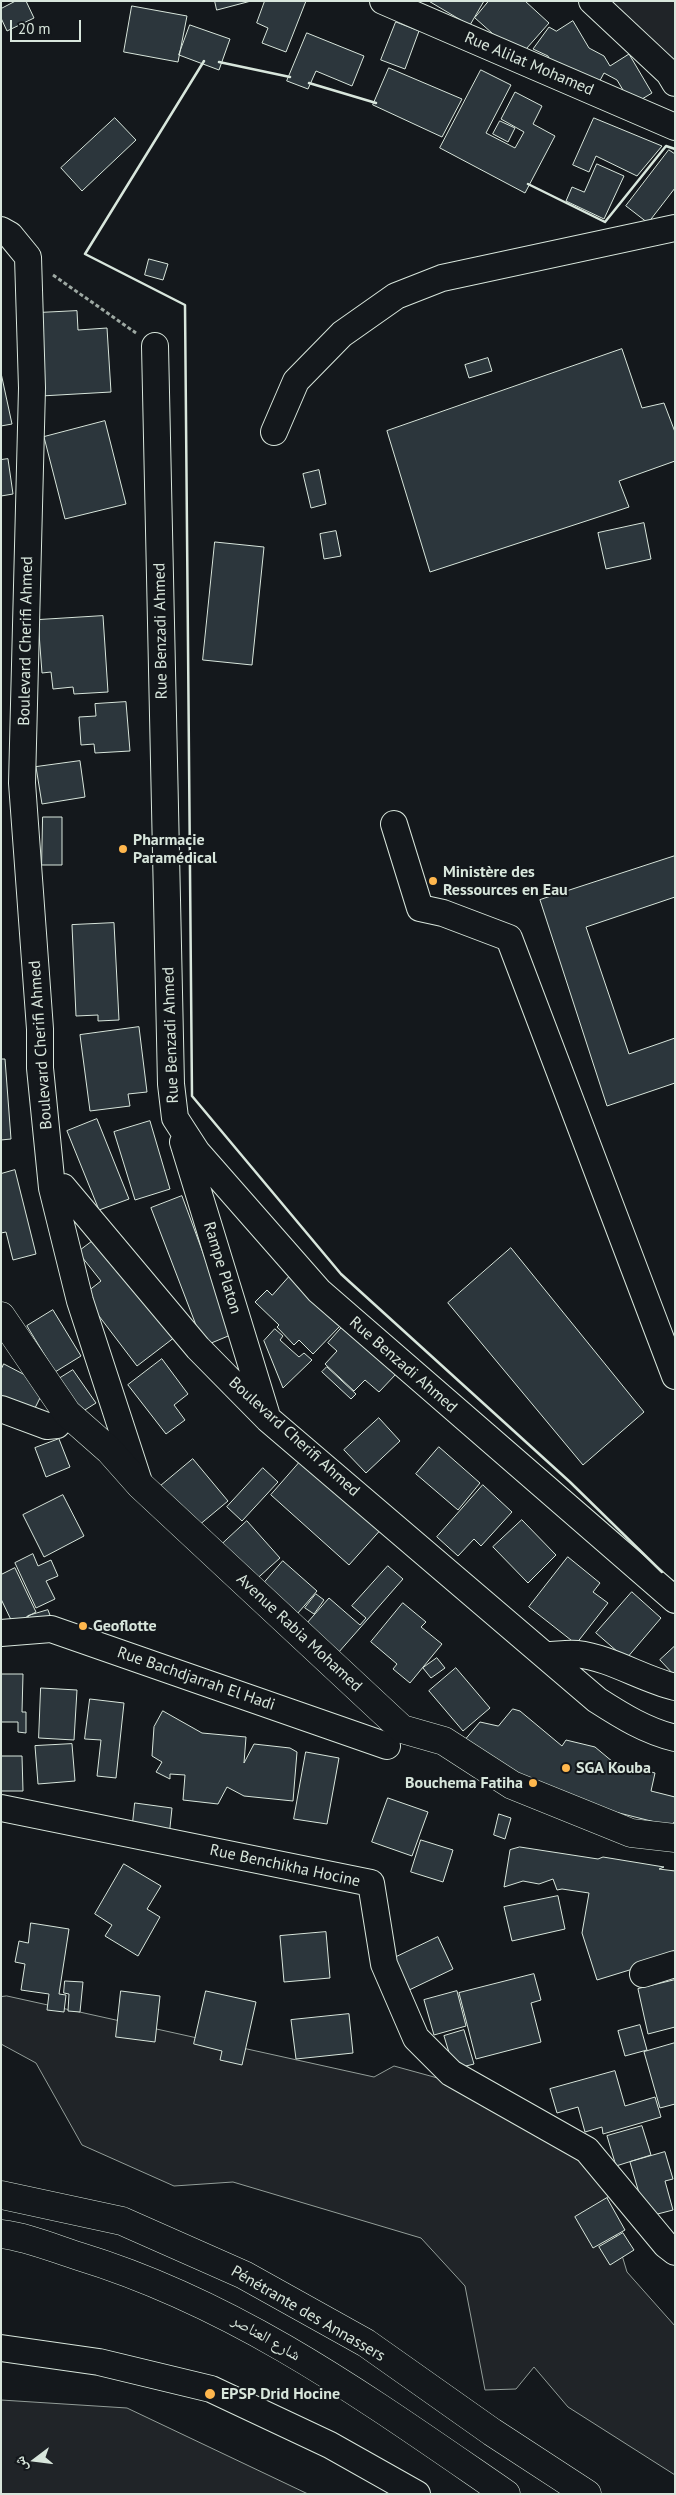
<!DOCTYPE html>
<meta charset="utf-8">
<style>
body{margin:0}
#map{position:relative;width:676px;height:2495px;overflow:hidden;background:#14181c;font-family:"PT Sans","Noto Naskh Arabic",sans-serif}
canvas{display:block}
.frame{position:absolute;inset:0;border:2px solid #d8e6dc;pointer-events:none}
.north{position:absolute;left:10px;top:2435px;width:50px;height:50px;-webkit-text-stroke:4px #14181c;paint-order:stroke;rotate:255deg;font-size:14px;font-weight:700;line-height:20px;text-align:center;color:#d8e6dc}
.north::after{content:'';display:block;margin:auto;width:18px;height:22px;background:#d8e6dc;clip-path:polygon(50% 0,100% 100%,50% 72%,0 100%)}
.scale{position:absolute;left:10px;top:20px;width:71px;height:22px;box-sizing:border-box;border:2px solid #d8e6dc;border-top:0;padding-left:6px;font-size:15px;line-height:18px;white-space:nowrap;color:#d8e6dc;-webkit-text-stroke:4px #14181c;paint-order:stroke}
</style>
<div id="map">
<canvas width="676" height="2495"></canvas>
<div class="frame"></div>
<div class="north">ش</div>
<div class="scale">20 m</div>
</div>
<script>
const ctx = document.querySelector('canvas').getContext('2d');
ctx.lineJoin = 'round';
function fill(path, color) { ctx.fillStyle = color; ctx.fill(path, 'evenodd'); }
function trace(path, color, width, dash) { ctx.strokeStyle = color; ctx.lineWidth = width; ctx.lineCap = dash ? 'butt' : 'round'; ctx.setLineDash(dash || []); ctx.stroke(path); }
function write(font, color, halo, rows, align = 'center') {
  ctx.font = font + ' "PT Sans","Noto Naskh Arabic",sans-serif'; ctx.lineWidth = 4; ctx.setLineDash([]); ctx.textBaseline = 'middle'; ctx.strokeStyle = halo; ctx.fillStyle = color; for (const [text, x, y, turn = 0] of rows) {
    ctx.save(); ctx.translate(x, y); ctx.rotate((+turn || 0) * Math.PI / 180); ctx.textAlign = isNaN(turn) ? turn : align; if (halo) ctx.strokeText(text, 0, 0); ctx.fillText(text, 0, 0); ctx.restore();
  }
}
const green = new Path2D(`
 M609 1H675V67Z
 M7 1996 374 2077 394 2066 492 2093 610 2172 607 2205 627 2272 675 2326V2475L568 2407 534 2367 516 2389 485 2390 465 2286 421 2238 233 2182 174 2186 82 2145 36 2063 1 2044V1997Z
 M1 2400 127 2408 308 2494H1Z`);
const building = new Path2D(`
 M16 1H26L34 18 7 31 1 18V9Z
 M215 1H251L217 10Z
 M265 1H306L286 52 262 43 268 28 257 23Z
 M429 1H484L470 25Z
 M489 1H525L549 23 519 57 475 18Z
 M132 6 187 16 178 62 124 52Z
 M573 21 589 48 604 56 610 66 629 54 652 93 632 105 617 80 604 73 596 88 552 64 548 56 533 49 549 27 556 31Z
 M396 22 419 31 405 69 381 60Z
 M190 25 230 39 219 70 179 55Z
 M307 33 364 56 352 86 316 71 308 89 287 81Z
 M389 68 462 99 442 137 373 105Z
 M481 70 511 85 486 133 515 148 524 132 501 119 515 92 542 106 533 124 555 136 525 193 440 148Z
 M115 118 136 140 82 191 61 168Z
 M594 118 662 146 637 176 596 156 589 172 573 165Z
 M500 121 515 128 508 142 493 134Z
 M669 150 675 154V188L648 223 626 206Z
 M597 164 624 176 604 219 566 201 572 187 584 192Z
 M149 259 168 264 163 280 145 275Z
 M77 311 78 330 107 328 111 392 41 396 37 313Z
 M622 349 642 408 664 403 675 432V461L619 481 629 507 430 572 387 431Z
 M488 358 492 371 469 378 465 365Z
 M1 373 12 424 1 426Z
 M105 421 126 504 65 519 44 437Z
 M8 459 13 494 1 496V460Z
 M319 470 326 504 311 508 303 474Z
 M644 523 651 559 606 569 598 533Z
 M336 531 341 556 324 559 320 534Z
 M215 542 264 547 252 665 203 660Z
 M103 616 108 692 74 694 73 687 53 689 51 672 42 673 38 620Z
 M126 702 130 751 95 753 94 744 81 745 79 717 96 716 95 704Z
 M80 761 85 797 42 804 36 767Z
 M43 817H62V865H42Z
 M675 856V897L586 927 629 1054 675 1038V1083L607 1106 540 900Z
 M114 923 119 1020 98 1021V1015L76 1016 72 925Z
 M139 1027 147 1092 128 1094 130 1106 90 1111 80 1035Z
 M1 1059H5L11 1139 1 1140Z
 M97 1119 129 1199 99 1210 67 1131Z
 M150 1121 170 1189 135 1200 114 1132Z
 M15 1170 36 1254 13 1260 6 1232 1 1233V1174Z
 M182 1196 233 1334 204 1346 151 1208Z
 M98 1237 175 1337 137 1366 83 1295 101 1281 78 1252Z
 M511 1248 644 1412 583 1465 448 1303Z
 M289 1277 340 1326 313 1354 299 1340 294 1345 277 1327 279 1325 255 1302 267 1290 272 1295Z
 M53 1310 81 1356 55 1372 27 1326Z
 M344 1325 396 1374 379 1392 365 1380 354 1391 325 1364 337 1351 328 1343Z
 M275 1329 283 1336 280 1340 299 1357 304 1353 312 1360 283 1388 264 1341Z
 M162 1359 188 1394 174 1405 185 1420 166 1434 128 1385Z
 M4 1364 46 1386 31 1416 1 1400V1370Z
 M327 1367 356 1394 351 1399 322 1372Z
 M73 1370 96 1403 80 1413 57 1380Z
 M379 1418 400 1441 366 1473 344 1450Z
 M59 1439 70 1467 46 1477 35 1448Z
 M439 1447 480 1483 458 1510 416 1474Z
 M306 1455 384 1526 349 1565 271 1495Z
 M193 1459 228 1501 192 1531 157 1489Z
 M263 1468 278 1482 242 1521 227 1507Z
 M483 1485 512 1512 481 1546 474 1539 458 1556 437 1537Z
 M63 1495 84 1536 44 1557 23 1515Z
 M522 1520 556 1555 528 1583 493 1547Z
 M247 1521 280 1558 251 1584 219 1547Z
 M33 1554 38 1566 51 1560 58 1576 46 1581 55 1599 36 1608 15 1563Z
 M568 1557 600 1583 593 1592 608 1603 576 1644 529 1607Z
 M283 1561 317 1591 298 1613 264 1583Z
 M388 1566 403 1579 331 1661 299 1632 329 1598 360 1625 366 1618 352 1606Z
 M15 1568 36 1612 13 1624 1 1599V1575Z
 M632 1592 661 1618 626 1659 596 1633Z
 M316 1594 324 1600 314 1614 305 1608Z
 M403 1603 426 1622 421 1627 442 1644 410 1683 393 1669 397 1664 371 1642Z
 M48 1610 53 1623 34 1630 28 1616Z
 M675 1646V1676L660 1660Z
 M437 1658 445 1668 431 1678 423 1668Z
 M456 1668 490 1708 463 1731 429 1691Z
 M1 1674H23L22 1712H26V1733L18 1732V1722H1Z
 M41 1688 77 1690 74 1740 39 1738Z
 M90 1699 124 1703 116 1778 97 1776 101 1740 85 1739Z
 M513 1709 520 1711 562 1746 566 1740 595 1747 613 1762 655 1773 651 1791 675 1797V1821L671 1826 527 1790 463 1742 480 1722 498 1726Z
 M163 1711 202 1733 246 1737 244 1763 254 1744 290 1748 297 1752 293 1801 244 1796 227 1787 218 1804 183 1800 185 1775 170 1774V1779L156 1772 162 1762 152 1756 154 1727Z
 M72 1744 75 1781 38 1784 35 1746Z
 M306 1752 339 1758 327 1824 294 1819Z
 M1 1756H22L23 1791H1Z
 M388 1798 428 1812 412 1856 372 1842Z
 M135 1803 172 1808 169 1837 132 1832Z
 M499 1814 511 1818 505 1839 494 1835Z
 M421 1840 453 1850 443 1882 411 1872Z
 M520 1847 598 1859 603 1857 664 1867 659 1869 675 1871V1956L597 1980 582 1933 589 1893 562 1889 557 1890 553 1879 539 1884 523 1881 504 1887 510 1850Z
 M124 1864 161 1886 147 1909 160 1917 138 1956 105 1936 112 1925 95 1914Z
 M558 1896 565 1929 512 1941 504 1907Z
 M31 1923 69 1929 59 1994 66 1995 64 2012 47 2010 49 1994 21 1990 25 1964 15 1962 19 1941 28 1943Z
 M326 1932 330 1978 284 1982 280 1936Z
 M438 1937 453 1969 405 1992 390 1960Z
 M534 1974 541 2000 531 2003 541 2042 476 2059 459 1993Z
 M675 1980V2027L648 2034 638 1989Z
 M65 1981 83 1982 80 2012 68 2011 69 1994 64 1993Z
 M121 1991 160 1996 155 2042 116 2037Z
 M206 1991 256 2002 242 2065 220 2060 222 2051 194 2044Z
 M457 1991 466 2026 434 2035 424 2000Z
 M349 2014 353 2053 296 2059 291 2020Z
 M640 2025 647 2050 625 2056 618 2031Z
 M464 2030 474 2064 454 2069 444 2036Z
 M675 2043V2104L660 2108 644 2052Z
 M615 2071 625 2106 655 2097 661 2117 603 2134 602 2127 585 2132 578 2107 557 2113 550 2089Z
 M642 2126 651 2155 616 2166 607 2136Z
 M665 2152 673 2179 665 2181 673 2210 646 2217 630 2162Z
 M607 2198 625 2230 593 2248 575 2217Z
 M623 2233 634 2250 610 2265 599 2247Z`);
const path = new Path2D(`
 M53 275 136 333`);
const minor = new Path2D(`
 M383 1 675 127
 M592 1 669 73 675 83
 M1 230 10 235 28 257 32 388 22 783 40 1029V1068L52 1188 63 1187 198 1348 268 1419 597 1700C622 1716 646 1731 675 1738
 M155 346 171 1084 175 1118 197 1152 319 1291 675 1600
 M274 432 296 381 342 334 396 296 442 278 675 228
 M394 824 420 908 443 913 509 938 675 1376
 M183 1142 266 1413
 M52 1188 80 1301 140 1485
 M1 1409 47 1426 57 1425 67 1413
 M1 1633 51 1629 387 1746
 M545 1655C556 1655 567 1653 577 1654 611 1658 642 1679 675 1687
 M1 1808 371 1883 384 1964 416 2038 451 2073 587 2150 666 2245 675 2252
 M643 1974 675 1964
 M1 2348 99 2362 211 2389 330 2445 417 2494`);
const major = new Path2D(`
 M1 1316 67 1413 109 1450 140 1485 402 1729 444 1741 512 1785 631 1833 675 1838`);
const highway = new Path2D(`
 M1 2195 122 2221 244 2275 366 2343 492 2432 587 2494
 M1 2234C27 2237 53 2248 78 2256 239 2305 369 2400 506 2494`);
const wall = new Path2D(`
 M204 61 85 254 185 305 192 1096 341 1274 570 1482 662 1572
 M219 62 290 77
 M309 83 376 103
 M528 184 605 222 666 146 675 149`);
const markers = [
 [123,849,5,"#ffb74d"],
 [433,881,5,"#ffb74d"],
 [83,1626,5,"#ffb74d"],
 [566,1768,5,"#ffb74d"],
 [533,1783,5,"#ffb74d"],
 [210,2394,6,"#ffb74d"]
];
const streetNames = [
 ["Rue Alilat Mohamed",529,64,23],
 ["Rue Benzadi Ahmed",161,631,-91],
 ["Boulevard Cherifi Ahmed",26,641,-89],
 ["Rue Benzadi Ahmed",171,1035,-92],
 ["Boulevard Cherifi Ahmed",41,1045,-94],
 ["Rampe Platon",222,1268,73],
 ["Rue Benzadi Ahmed",403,1365,41],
 ["Boulevard Cherifi Ahmed",294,1437,42],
 ["Avenue Rabia Mohamed",299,1633,43],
 ["Rue Bachdjarrah El Hadi",196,1679,19],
 ["Rue Benchikha Hocine",285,1866,12],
 ["Pénétrante des Annassers",308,2314,30],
 ["شارع العناصر",266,2338,30]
];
const poiNames = [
 ["Pharmacie",133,840],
 ["Paramédical",133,858],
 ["Ministère des",443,872],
 ["Ressources en Eau",443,890],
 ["Geoflotte",93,1626],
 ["SGA Kouba",576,1768],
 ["Bouchema Fatiha",523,1783,"right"],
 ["EPSP Drid Hocine",221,2394]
];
fill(green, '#202428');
trace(green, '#939e99', 1);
fill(building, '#2c363c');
trace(building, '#d8e6dc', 1);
trace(minor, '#d8e6dc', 28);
trace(major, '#d8e6dc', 29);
trace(highway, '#d8e6dc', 29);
trace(path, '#9da8a2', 3, [4, 2.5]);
trace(minor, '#14181c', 26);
trace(major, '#14181c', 28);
trace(highway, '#14181c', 28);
trace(wall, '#d8e6dc', 2.5);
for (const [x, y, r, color] of markers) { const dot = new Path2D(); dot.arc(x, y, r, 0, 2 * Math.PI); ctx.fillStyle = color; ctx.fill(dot); trace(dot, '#14181c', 2); }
write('16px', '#d8e6dc', '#14181c', streetNames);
write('bold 16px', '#d8e6dc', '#14181c', poiNames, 'left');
</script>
